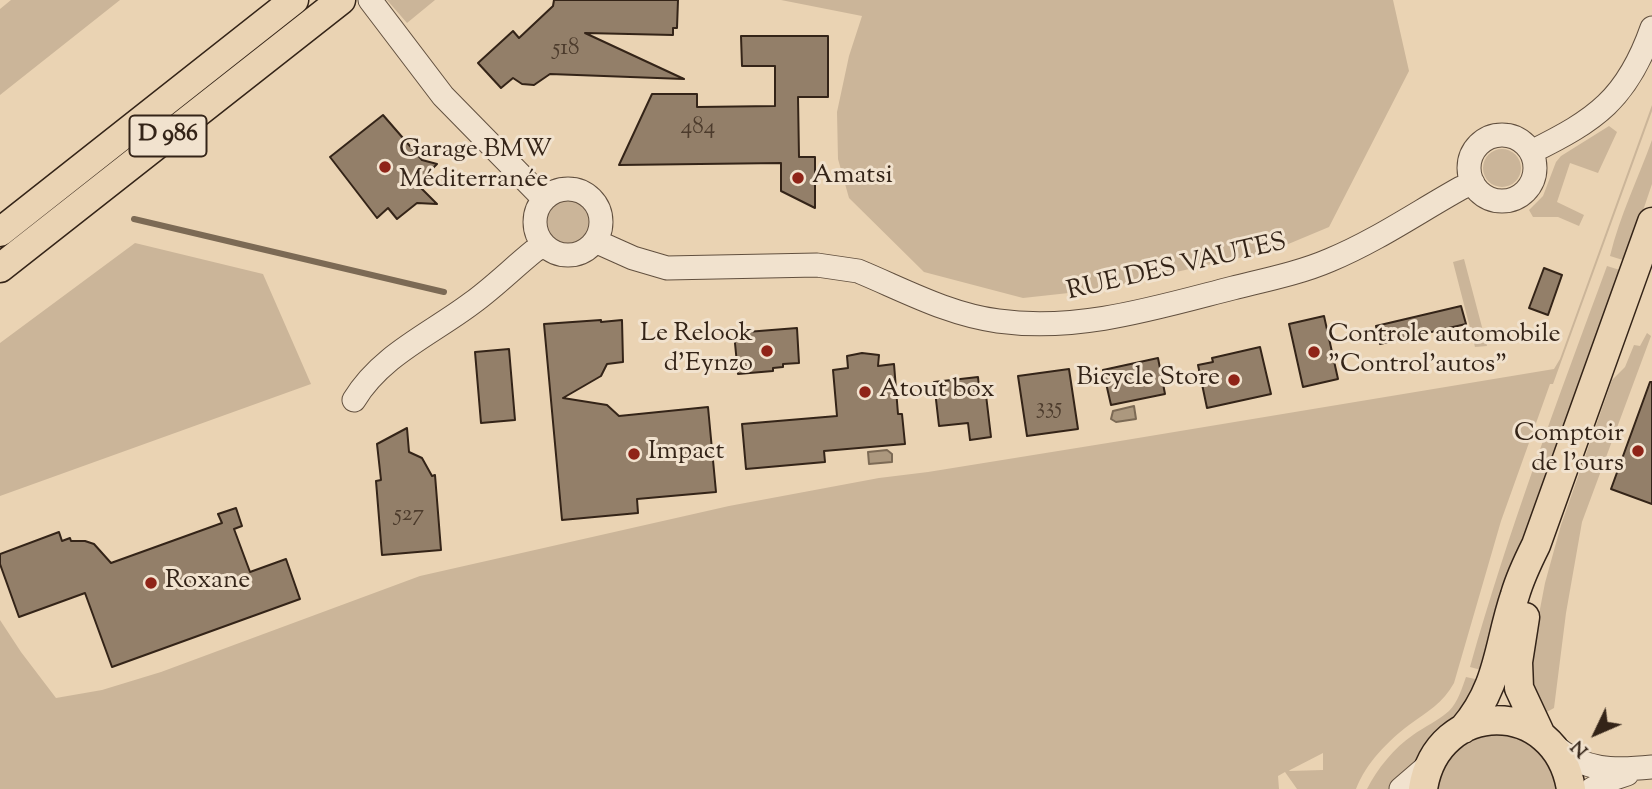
<!DOCTYPE html>
<meta charset="utf-8">
<style>
body{margin:0}
#map{position:relative;width:1652px;height:789px;overflow:hidden;background:#ead3b3;font-family:"Sorts Mill Goudy",serif}
canvas{display:block}
.north{position:absolute;left:1561px;top:698px;width:70px;height:70px;-webkit-text-stroke:5px #f1e2ce;paint-order:stroke;rotate:226deg;font-size:19px;font-weight:700;line-height:28px;text-align:center;color:#342418}
.north::after{content:'';display:block;margin:auto;width:24px;height:32px;background:#342418;clip-path:polygon(50% 0,100% 100%,50% 72%,0 100%)}
</style>
<div id="map">
<canvas width="1652" height="789"></canvas>
<div class="north">N</div>
</div>
<script>
const ctx = document.querySelector('canvas').getContext('2d');
ctx.lineJoin = 'round';
function fill(path, color) { ctx.fillStyle = color; ctx.fill(path, 'evenodd'); }
function trace(path, color, width, dash) { ctx.strokeStyle = color; ctx.lineWidth = width; ctx.lineCap = dash ? 'butt' : 'round'; ctx.setLineDash(dash || []); ctx.stroke(path); }
function write(font, color, halo, rows, align = 'center') {
  ctx.font = font + ' "Sorts Mill Goudy",serif'; ctx.lineWidth = 6; ctx.setLineDash([]); ctx.textBaseline = 'middle'; ctx.strokeStyle = halo; ctx.fillStyle = color; for (const [text, x, y, turn = 0] of rows) {
    ctx.save(); ctx.translate(x, y); ctx.rotate((+turn || 0) * Math.PI / 180); ctx.textAlign = isNaN(turn) ? turn : align; if (halo) ctx.strokeText(text, 0, 0); ctx.fillText(text, 0, 0); ctx.restore();
  }
}
const green = new Path2D(`
 M11 0H120L0 95V9Z
 M387 0H435L407 23Z
 M781 0H1393L1409 71 1329 227 1274 250 1096 290 1023 298 924 272 849 198 838 159 837 112 849 56 862 16Z
 M1652 105V111L1553 384H1550L1501 521 1454 683C1443 703 1427 712 1409 725 1388 741 1366 763 1356 789H1297L1285 772 1278 776 1279 789H0V620L21 652 56 698 102 690 161 672 420 576 729 506 879 478 928 472 1120 441 1554 369 1560 359ZM1323 753V770L1289 771 1290 770Z
 M1609 126 1617 132 1598 173 1570 163 1557 202 1584 215 1579 226 1558 217H1533L1529 210 1543 196 1556 162 1561 156Z
 M1652 140V184L1626 261 1610 256C1620 215 1638 179 1652 140Z
 M1483 168a19 19 0 1 1 38 0a19 19 0 1 1-38 0Z
 M546 221a22 22 0 1 1 44 0a22 22 0 1 1-44 0Z
 M135 243 263 274 311 384 0 496V343Z
 M1464 259 1487 346 1475 347 1453 262Z
 M1607 266 1623 271 1485 671 1470 667C1508 531 1558 399 1607 266Z
 M1647 333 1651 336 1582 522 1566 613 1554 708 1545 713 1530 683V661L1545 583 1561 525 1612 380 1625 367 1634 345 1640 346Z
 M1466 677 1484 681 1459 714 1436 730 1409 769 1389 789H1367C1377 769 1394 748 1413 735 1424 727 1439 720 1449 711 1458 702 1462 688 1466 677Z
 M1501 729 1539 745 1561 789H1434L1437 773 1461 740Z`);
const water = new Path2D(`
 M1134 406 1136 419 1116 422 1111 419 1113 411Z
 M887 450 892 454V462L869 464 868 452Z`);
const stream = new Path2D(`
 M134 219 444 292`);
const building = new Path2D(`
 M554 0H678L677 28H673V35L585 33 684 79 550 74 534 85 522 84 513 78 501 88 478 63 513 31 519 38 553 6Z
 M741 36H828V97H798L799 157H815V208L781 191V163L619 165 652 94H697V107L775 106V66H742Z
 M383 115 422 160 437 164 417 184 437 204 417 203 397 219 388 208 377 218 330 157Z
 M1544 268 1562 275 1548 315 1529 308Z
 M1461 306 1466 324 1380 344 1376 326Z
 M1324 316 1338 379 1303 387 1289 324Z
 M601 320V322L622 320 623 362 607 364 601 376 563 398 607 405 619 416 708 407 716 492 637 499 638 513 562 520 544 324Z
 M797 328 799 363 783 364V367L773 368V371L738 374 734 333Z
 M1260 347 1271 394 1207 408 1198 365 1213 362 1212 358Z
 M509 349 515 420 481 423 475 352Z
 M862 353 879 355 878 366 894 364 898 414H902L905 444 824 451 825 462 746 469 742 424 837 416 833 370 848 368 847 356Z
 M1158 358 1165 394 1111 405 1103 370Z
 M1069 369 1078 429 1027 436 1018 376Z
 M978 377 980 396 986 395 991 437 970 440 968 423 939 426 934 382Z
 M1650 382H1652V504L1611 489Z
 M407 428 409 452 422 458 432 476 435 475 441 550 382 555 376 481 381 480 377 444Z
 M236 508 242 526 234 529 250 572 286 559 300 599 112 667 85 593 19 617 0 564V554L59 532 62 541 70 538 71 541H85L94 544 111 563 222 523 218 514Z`);
const minor = new Path2D(`
 M370 0 443 96 544 199
 M1469 168a33 33 0 1 1 66 0a33 33 0 1 1-66 0Z
 M1531 152C1596 120 1627 99 1652 28
 M535 222a33 33 0 1 1 66 0a33 33 0 1 1-66 0Z
 M595 241 633 258 667 268 817 265 858 271C904 290 947 314 998 321 1079 332 1155 308 1233 288 1265 280 1300 273 1330 260 1376 241 1418 212 1461 188L1473 183
 M354 400C381 355 431 334 472 303 494 287 513 268 534 251L544 245
 M1554 746C1585 771 1613 771 1652 767
 M1401 789 1430 764
 M1592 789 1606 781 1627 774`);
const major = new Path2D(`
 M0 232 294 0
 M0 268 341 0
 M1525 617 1518 662 1519 688 1540 733
 M1463 729C1500 686 1498 645 1515 595 1520 578 1528 561 1536 545L1652 222
 M1423 789C1437 698 1556 697 1571 789`);
const markers = [
 [385,167,7,"#8f2418"],
 [798,178,7,"#8f2418"],
 [767,351,7,"#8f2418"],
 [1314,352,7,"#8f2418"],
 [1234,380,7,"#8f2418"],
 [865,392,7,"#8f2418"],
 [1638,451,7,"#8f2418"],
 [634,454,7,"#8f2418"],
 [151,583,7,"#8f2418"]
];
const numberNames = [
 ["518",566,50],
 ["484",698,129],
 ["335",1049,409],
 ["527",409,516]
];
const shields = [
 [168,136,77]
];
const shieldNames = [
 ["D 986",168,136]
];
const poiNames = [
 ["Garage BMW",399,152],
 ["Méditerranée",399,182],
 ["Amatsi",812,178],
 ["Le Relook",753,336,"right"],
 ["d'Eynzo",753,366,"right"],
 ["Controle automobile",1328,337],
 ["\"Control'autos\"",1328,367],
 ["Bicycle Store",1220,380,"right"],
 ["Atout box",879,392],
 ["Comptoir",1624,436,"right"],
 ["de l'ours",1624,466,"right"],
 ["Impact",648,454],
 ["Roxane",165,583]
];
const streetNames = [
 ["RUE DES VAUTES",1177,269,-13]
];
fill(green, '#cbb599');
fill(water, '#ac987e');
trace(water, '#7c6a55', 2);
trace(stream, '#7c6a55', 6);
fill(building, '#937f69');
trace(building, '#342418', 2);
trace(minor, '#62503f', 25);
trace(major, '#342418', 31);
trace(minor, '#f1e2ce', 23);
trace(major, '#ead3b3', 28);
for (const [x, y, r, color] of markers) { const dot = new Path2D(); dot.arc(x, y, r, 0, 2 * Math.PI); ctx.fillStyle = color; ctx.fill(dot); trace(dot, '#f1e2ce', 2.5); }
write('23px', '#4c3b2c', null, numberNames);
for (const [x, y, w] of shields) { const box = new Path2D(); box.roundRect(x - w / 2, y - 20.5, w, 41, 5); ctx.fillStyle = '#f1e2ce'; ctx.fill(box); trace(box, '#342418', 2); }
write('bold 24px', '#342418', null, shieldNames);
write('26px', '#342418', '#f1e2ce', poiNames, 'left');
write('26px', '#342418', '#f1e2ce', streetNames);
</script>
